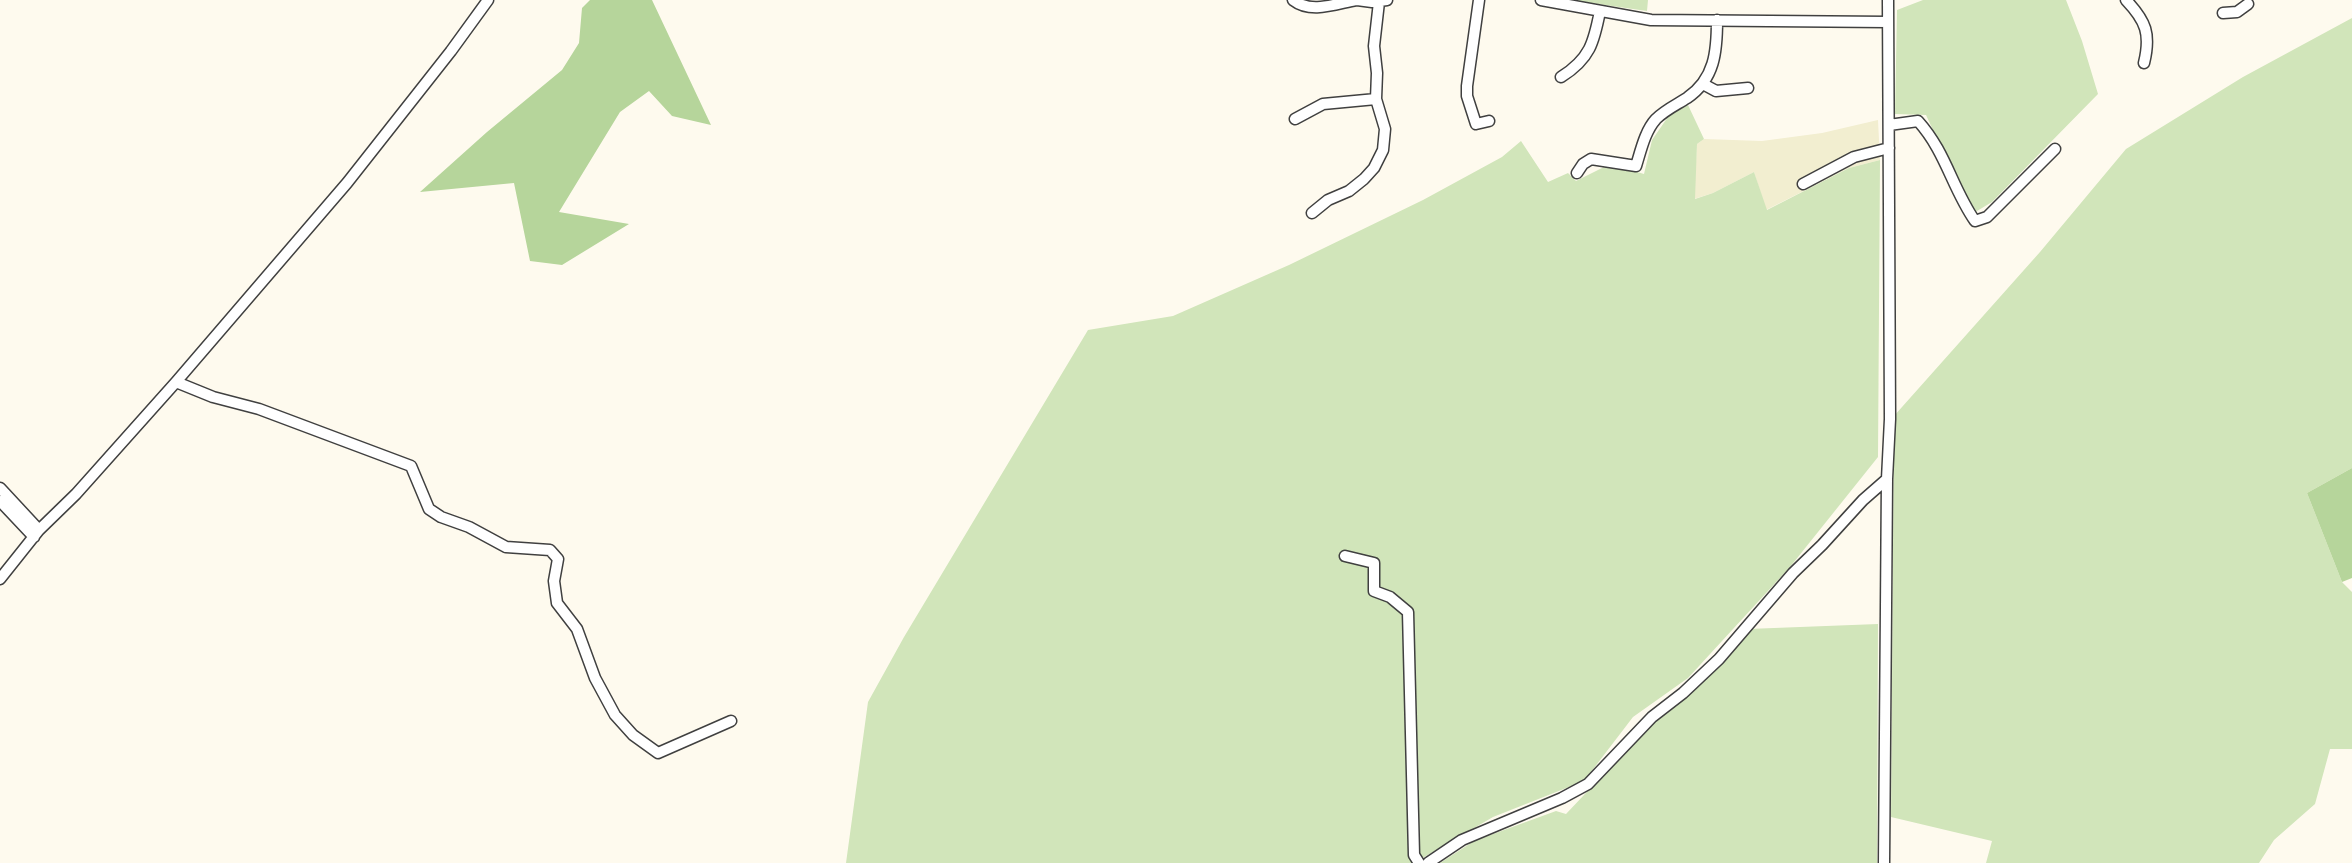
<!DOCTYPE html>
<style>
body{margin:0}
canvas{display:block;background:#fefaee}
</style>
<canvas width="2352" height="863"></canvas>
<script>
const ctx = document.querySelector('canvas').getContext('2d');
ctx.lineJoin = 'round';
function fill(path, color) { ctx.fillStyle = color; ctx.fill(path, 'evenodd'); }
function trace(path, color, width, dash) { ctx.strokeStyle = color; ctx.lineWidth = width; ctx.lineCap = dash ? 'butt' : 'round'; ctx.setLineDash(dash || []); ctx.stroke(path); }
const farmland = new Path2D(`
 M1878 120 1880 160 1849 168 1766 210 1754 172 1713 193 1694 199 1697 144 1704 139 1762 141 1822 133Z`);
const green = new Path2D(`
 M1570 0H1648L1647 11Z
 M1923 0H2066L2082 41 2098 94 1992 202 1972 214 1926 115 1895 114 1897 10Z
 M2352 18V468L2307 493 2342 582 2352 592V749H2330L2315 804 2274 840 2259 863H1986L1992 841 1891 817 1894 416 2040 252 2126 149 2243 77Z
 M1688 105 1704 139 1697 144 1695 199 1713 193 1754 172 1767 210 1849 168 1880 160 1878 457 1790 567 1688 678 1633 717 1584 781 1493 817 1414 863H846L868 702 904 637 1088 330 1173 316 1289 265 1423 200 1502 157 1521 141 1548 182 1568 173 1576 181 1610 164 1644 174 1652 140 1670 114Z
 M1878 624 1877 863H1440L1474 841 1556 811 1566 814 1652 723 1748 629Z`);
const forest = new Path2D(`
 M590 0H652L711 125 672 116 649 91 620 112 559 212 629 224 562 265 530 261 514 183 420 192 487 132 562 70 579 43 582 8Z
 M2352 468V578L2342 582 2307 493Z`);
const minor = new Path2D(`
 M1293 0C1311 14 1335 4 1356 0
 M1357 0 1372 2 1387 0
 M1479 0 1467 86V96L1476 124 1489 121
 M1541 0 1651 20 1888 22
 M2126 0C2146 21 2151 34 2144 63
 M2223 13 2237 12 2248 4
 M1561 77C1590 59 1594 42 1600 11
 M1703 84 1716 91 1748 88
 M1295 119 1323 104 1376 99
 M1889 125 1918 121C1946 152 1952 188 1975 221L1987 217 2055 149
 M1577 173 1583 164 1591 159 1636 166C1641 150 1645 131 1656 119 1665 110 1676 105 1687 98 1715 79 1717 51 1717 20
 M1803 184 1854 157 1889 148
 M1312 213 1328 200 1349 191 1364 179 1374 168 1383 150 1385 129 1376 99 1377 73 1374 46 1379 2
 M176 382 213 397 259 409 411 466 429 509 441 517 469 527 506 547 550 550 558 559 554 581 557 603 577 629 595 678 615 715 633 735 658 753 731 721
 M0 488 39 530
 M0 501 34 537
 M1345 556 1374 563V591L1390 597 1408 612 1414 855 1419 863
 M0 579 39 530 76 494 176 382 347 183 451 51 488 0
 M1428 863 1462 840 1562 798 1588 784 1652 717 1683 693 1719 659 1793 573 1822 545 1863 500 1887 479
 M1884 863 1887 479 1890 419 1888 0`);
fill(farmland, '#f2eed0');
fill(green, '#d1e5ba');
fill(forest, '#b6d59b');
trace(minor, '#404040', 13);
trace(minor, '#fff', 10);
</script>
